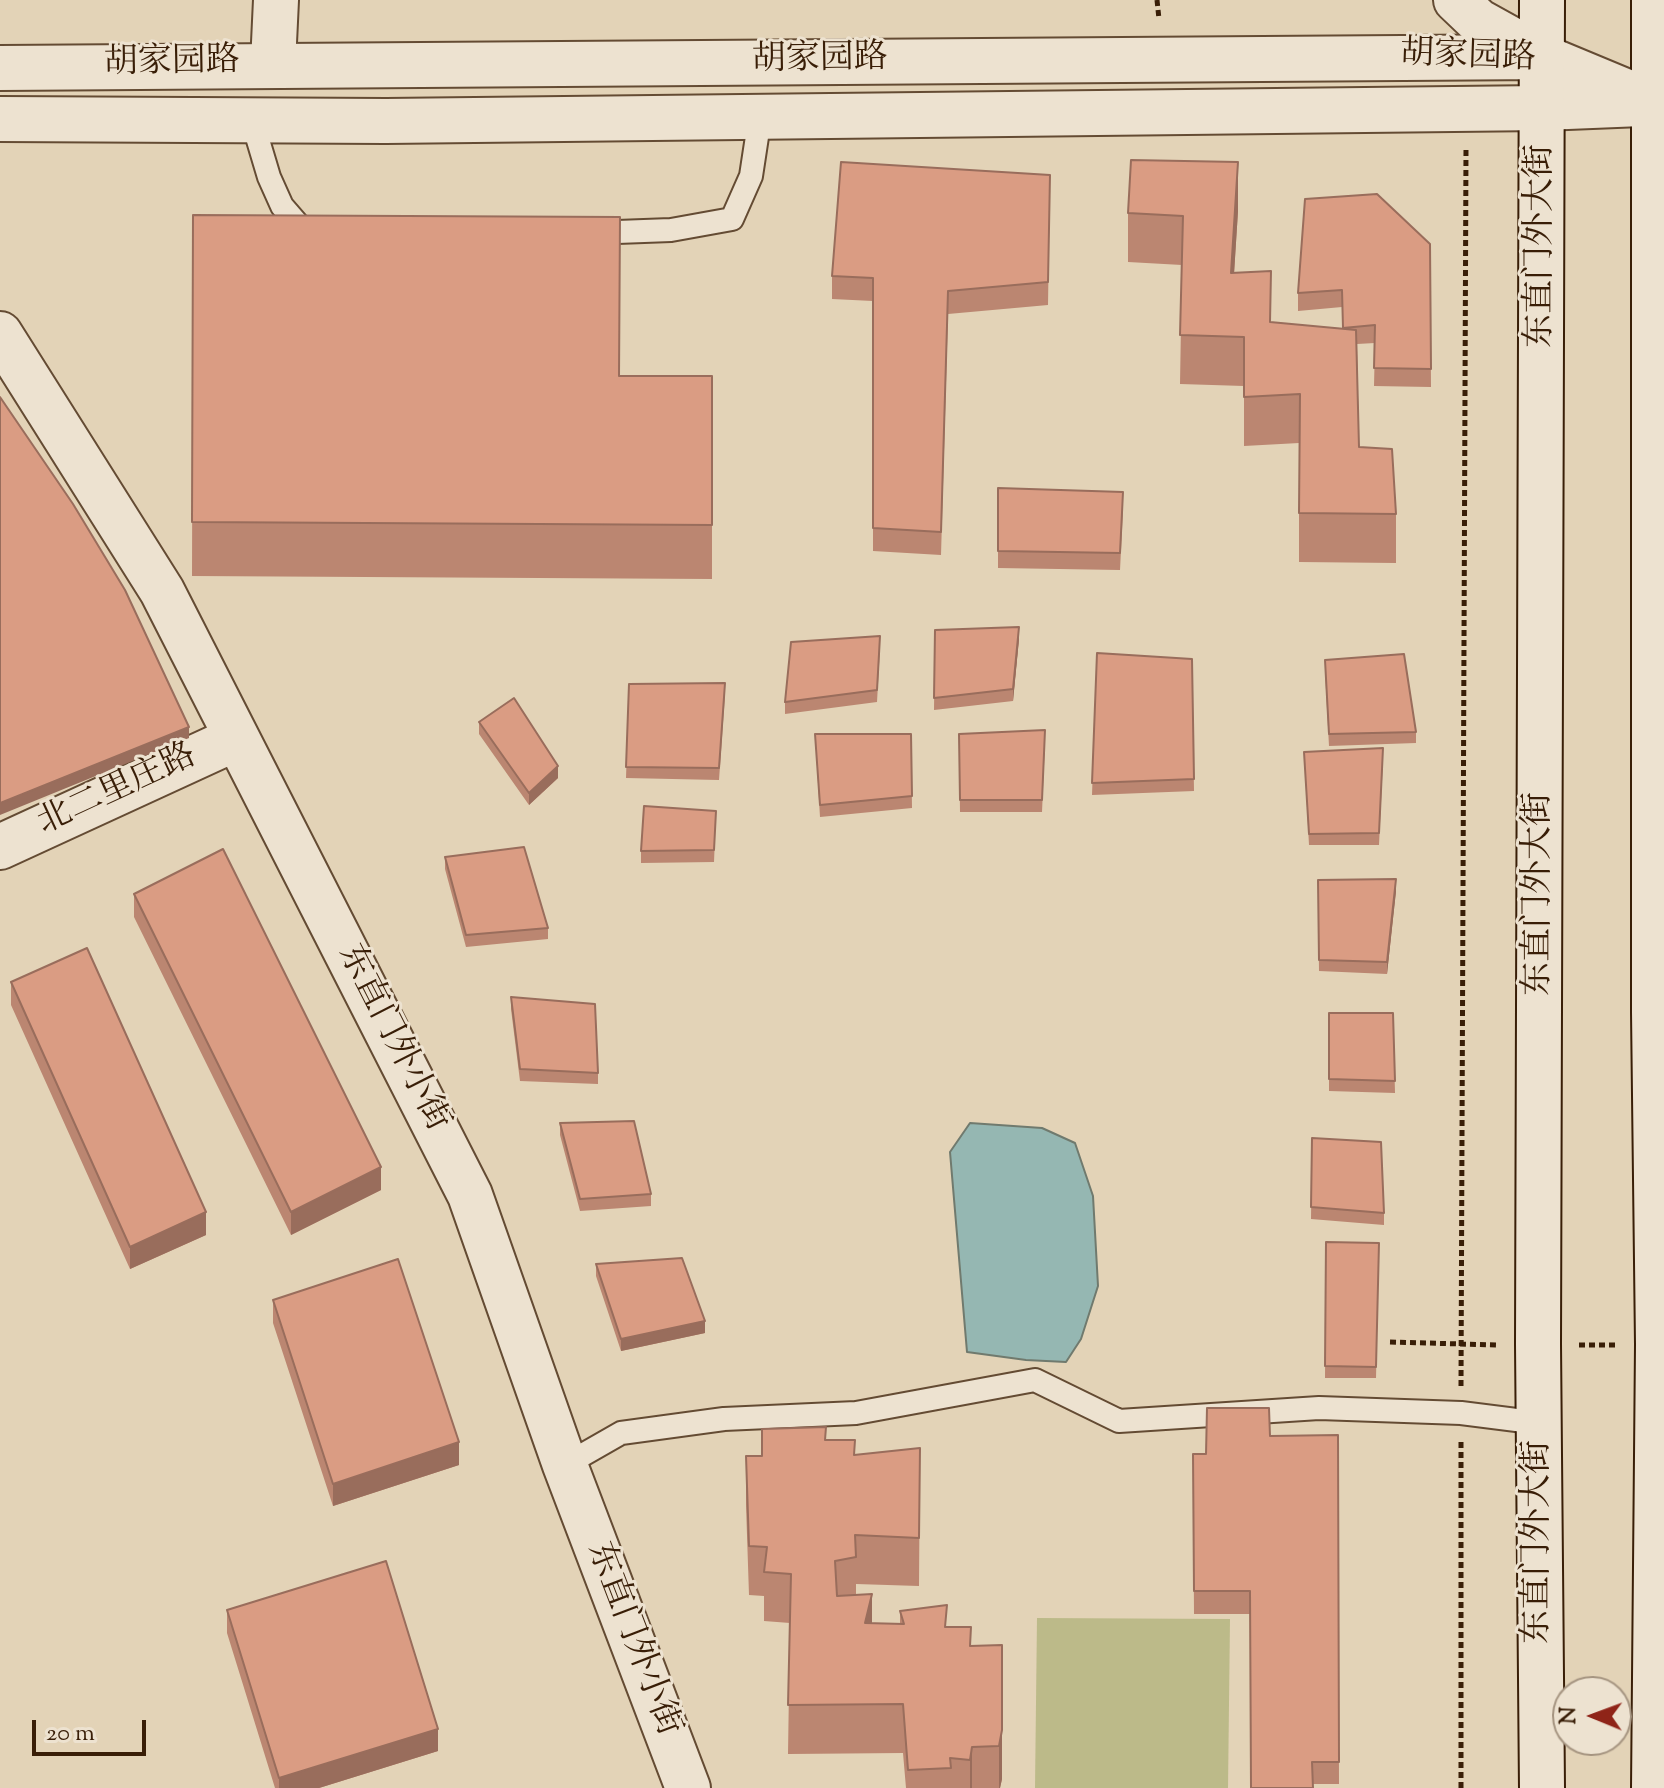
<!DOCTYPE html>
<meta charset="utf-8">
<style>
body{margin:0}
#map{position:relative;width:1664px;height:1788px;overflow:hidden;background:#e3d3b7;font-family:"Sorts Mill Goudy",serif}
canvas{display:block}
.north{position:absolute;left:1552px;top:1676px;width:80px;height:80px;box-sizing:border-box;background:#ede2d0;border:2px solid #a59480;border-radius:50%;rotate:271deg;font-size:22px;font-weight:700;line-height:32px;text-align:center;color:#391e07}
.north::after{content:'';display:block;margin:auto;width:28px;height:36px;background:#8f2418;clip-path:polygon(50% 0,100% 100%,50% 72%,0 100%)}
.scale{position:absolute;left:32px;top:1720px;width:114px;height:36px;box-sizing:border-box;border:4px solid #391e07;border-top:0;padding-left:10px;font-size:24px;line-height:28px;white-space:nowrap;color:#391e07;-webkit-text-stroke:6px #ede2d0;paint-order:stroke}
</style>
<div id="map">
<canvas width="1664" height="1788"></canvas>
<div class="north">N</div>
<div class="scale">20 m</div>
</div>
<script>
const ctx = document.querySelector('canvas').getContext('2d');
ctx.lineJoin = 'round';
function fill(path, color) { ctx.fillStyle = color; ctx.fill(path, 'evenodd'); }
function trace(path, color, width, dash) { ctx.strokeStyle = color; ctx.lineWidth = width; ctx.lineCap = dash ? 'butt' : 'round'; ctx.setLineDash(dash || []); ctx.stroke(path); }
function write(font, color, halo, rows, align = 'center') {
  ctx.font = font + ' "Sorts Mill Goudy","Noto Serif SC",serif'; ctx.lineWidth = 6; ctx.setLineDash([]); ctx.textBaseline = 'middle'; ctx.strokeStyle = halo; ctx.fillStyle = color; for (const [text, x, y, turn = 0] of rows) {
    ctx.save(); ctx.translate(x, y); ctx.rotate((+turn || 0) * Math.PI / 180); ctx.textAlign = isNaN(turn) ? turn : align; if (halo) ctx.strokeText(text, 0, 0); ctx.fillText(text, 0, 0); ctx.restore();
  }
}
const green = new Path2D(`
 M1037 1618 1230 1619 1228 1788H1035Z`);
const water = new Path2D(`
 M970 1123 1042 1128 1075 1143 1093 1196 1098 1286 1081 1339 1066 1362 1026 1360 967 1352 950 1152Z`);
const path = new Path2D(`
 M1157 0 1159 19
 M1390 1342 1497 1345
 M1579 1345H1617
 M1461 1386 1466 148
 M1461 1788V1440`);
const service = new Path2D(`
 M252 120 269 177 282 206 308 236
 M590 233 671 230 732 219 751 176 760 117
 M565 1465 621 1433 724 1419 856 1413 1035 1380 1119 1421 1319 1408 1461 1413 1540 1423`);
const minor = new Path2D(`
 M1456 0 1478 21 1543 57
 M273 64 276 0
 M0 334 162 591 470 1195 565 1465 688 1788
 M0 847 237 738`);
const tertiary = new Path2D(`
 M0 68 1543 57 1656 104
 M0 119 386 121 1543 108 1641 104`);
const secondary = new Path2D(`
 M1542 1788 1538 1344 1542 0
 M1654 1788 1658 1345 1654 1012V0`);
const wall = new Path2D(`
 M1050 175 1048 305 948 314 941 555 873 551V301L832 299V276Z
 M1238 211 1234 273 1271 322 1343 329 1342 307 1298 311V293L1430 244 1431 387 1374 386 1375 343 1357 344 1359 447 1396 514V563L1299 562V443L1244 446V386L1180 384 1182 265 1128 262V213Z
 M193 215 620 376H712V579L192 576Z
 M998 488 1123 510 1120 570 998 568Z
 M935 630 1019 639 1013 701 934 710Z
 M880 648 877 702 785 714V702Z
 M1097 653 1192 659 1194 791 1092 795Z
 M1325 672 1416 732V743L1329 746Z
 M629 684 725 695 719 780 626 778Z
 M479 722 558 778 529 805 479 734Z
 M815 734H911L912 808 820 817Z
 M959 734 1045 742 1042 812H960Z
 M1304 752 1383 760 1379 845H1309Z
 M716 811 714 862 641 863V851Z
 M445 857 548 928V939L466 947 445 869Z
 M1318 880 1396 891 1387 974 1319 971Z
 M134 894 381 1190 291 1235 134 917Z
 M11 982 206 1235 130 1269 11 1005Z
 M511 997 598 1073V1084L520 1081 511 1009Z
 M1329 1013H1393L1395 1093 1329 1091Z
 M560 1123 651 1194V1206L580 1211 560 1135Z
 M1312 1138 1384 1213V1225L1311 1219Z
 M1326 1242 1379 1243 1376 1378H1325Z
 M596 1264 705 1333 621 1351 596 1276Z
 M273 1300 459 1465 333 1506 273 1323Z
 M1338 1435 1339 1784H1313L1250 1614H1194L1193 1454H1206L1270 1436Z
 M826 1440 855 1455 920 1448 919 1586 856 1584V1595L872 1623 900 1624V1611L947 1627 971 1646 1002 1645V1779L1000 1788H906L903 1753 788 1754 790 1623 764 1621V1596L749 1595 746 1505V1456H762Z
 M227 1610 438 1751 319 1788H275L227 1633Z`);
const shadedWall = new Path2D(`
 M1238 162V211L1231 322V273Z
 M1019 627V639L1013 701V689Z
 M189 727V738L0 815V803Z
 M558 766V778L529 805V793Z
 M1396 879V891L1387 974V962Z
 M381 1167V1190L291 1235V1212Z
 M206 1212V1235L130 1269V1247Z
 M705 1321V1333L621 1351V1339Z
 M459 1442V1465L333 1506V1484Z
 M872 1594V1643L865 1623Z
 M438 1729V1751L319 1788H279V1778Z
 M1002 1730V1779L1000 1788H999V1746Z
 M972 1747V1788H970V1760Z`);
const building = new Path2D(`
 M1131 160 1238 162 1231 273 1271 271 1270 322 1356 330 1359 447 1392 449 1396 514 1299 513 1300 394 1244 397V337L1180 335 1183 216 1128 213Z
 M841 162 1050 175 1048 282 948 291 941 532 873 528V278L832 276Z
 M1377 194 1430 244 1431 369 1374 368 1375 325 1343 328 1342 290 1298 293 1305 199Z
 M193 215 620 217 619 376H712V525L192 522Z
 M0 397 73 504 125 590 189 727 0 803Z
 M998 488 1123 492 1120 553 998 551Z
 M1019 627 1013 689 934 698 935 630Z
 M880 636 877 690 785 702 791 642Z
 M1097 653 1192 659 1194 779 1092 783Z
 M1404 654 1416 732 1329 734 1325 660Z
 M725 683 719 768 626 767 629 684Z
 M514 698 558 766 529 793 479 722Z
 M1045 730 1042 800H960L959 734Z
 M815 734H911L912 796 820 805Z
 M1383 748 1379 833 1309 834 1304 752Z
 M644 806 716 811 714 850 641 851Z
 M524 847 548 928 466 935 445 857Z
 M223 849 381 1167 291 1212 134 894Z
 M1396 879 1387 962 1319 960 1318 880Z
 M87 948 206 1212 130 1247 11 982Z
 M511 997 595 1004 598 1073 520 1069Z
 M1329 1013H1393L1395 1081 1329 1079Z
 M634 1121 651 1194 580 1199 560 1123Z
 M1312 1138 1381 1142 1384 1213 1311 1207Z
 M1326 1242 1379 1243 1376 1367 1325 1366Z
 M682 1258 705 1321 621 1339 596 1264Z
 M398 1259 459 1442 333 1484 273 1300Z
 M1207 1408H1269L1270 1436 1338 1435 1339 1762H1312L1313 1788H1251L1250 1591H1194L1193 1454H1206Z
 M826 1427 825 1440H855L854 1455 920 1448 919 1538 855 1535 856 1557 835 1561 837 1596 872 1594 865 1623 904 1624 900 1611 947 1605 945 1627H971L970 1646 1002 1645V1730L999 1746 972 1747 970 1760 950 1758 951 1768 908 1770 903 1704 788 1705 791 1574 764 1572 767 1547 749 1546 746 1456H762V1429Z
 M386 1561 438 1729 279 1778 227 1610Z`);
const streetNames = [
 ["胡家园路",1468,59,2],
 ["胡家园路",820,62,-1],
 ["胡家园路",172,65,-1],
 ["东直门外大街",1543,246,-90],
 ["北二里庄路",118,792,-25],
 ["东直门外大街",1541,894,-90],
 ["东直门外小街",391,1039,63],
 ["东直门外大街",1540,1542,-90],
 ["东直门外小街",631,1640,69]
];
fill(green, '#bcba89');
fill(water, '#95b7b2');
trace(water, '#707a6e', 2);
trace(service, '#644b33', 26);
trace(minor, '#644b33', 48);
trace(tertiary, '#644b33', 48);
trace(secondary, '#391e07', 48);
trace(path, '#391e07', 5, [6, 4]);
trace(service, '#ede2d0', 22);
trace(minor, '#ede2d0', 44);
trace(tertiary, '#ede2d0', 44);
trace(secondary, '#ede2d0', 44);
fill(wall, '#bb8671');
fill(shadedWall, '#996d5c');
fill(building, '#da9c83');
trace(building, '#996d5c', 2);
write('34px', '#391e07', '#ede2d0', streetNames);
</script>
